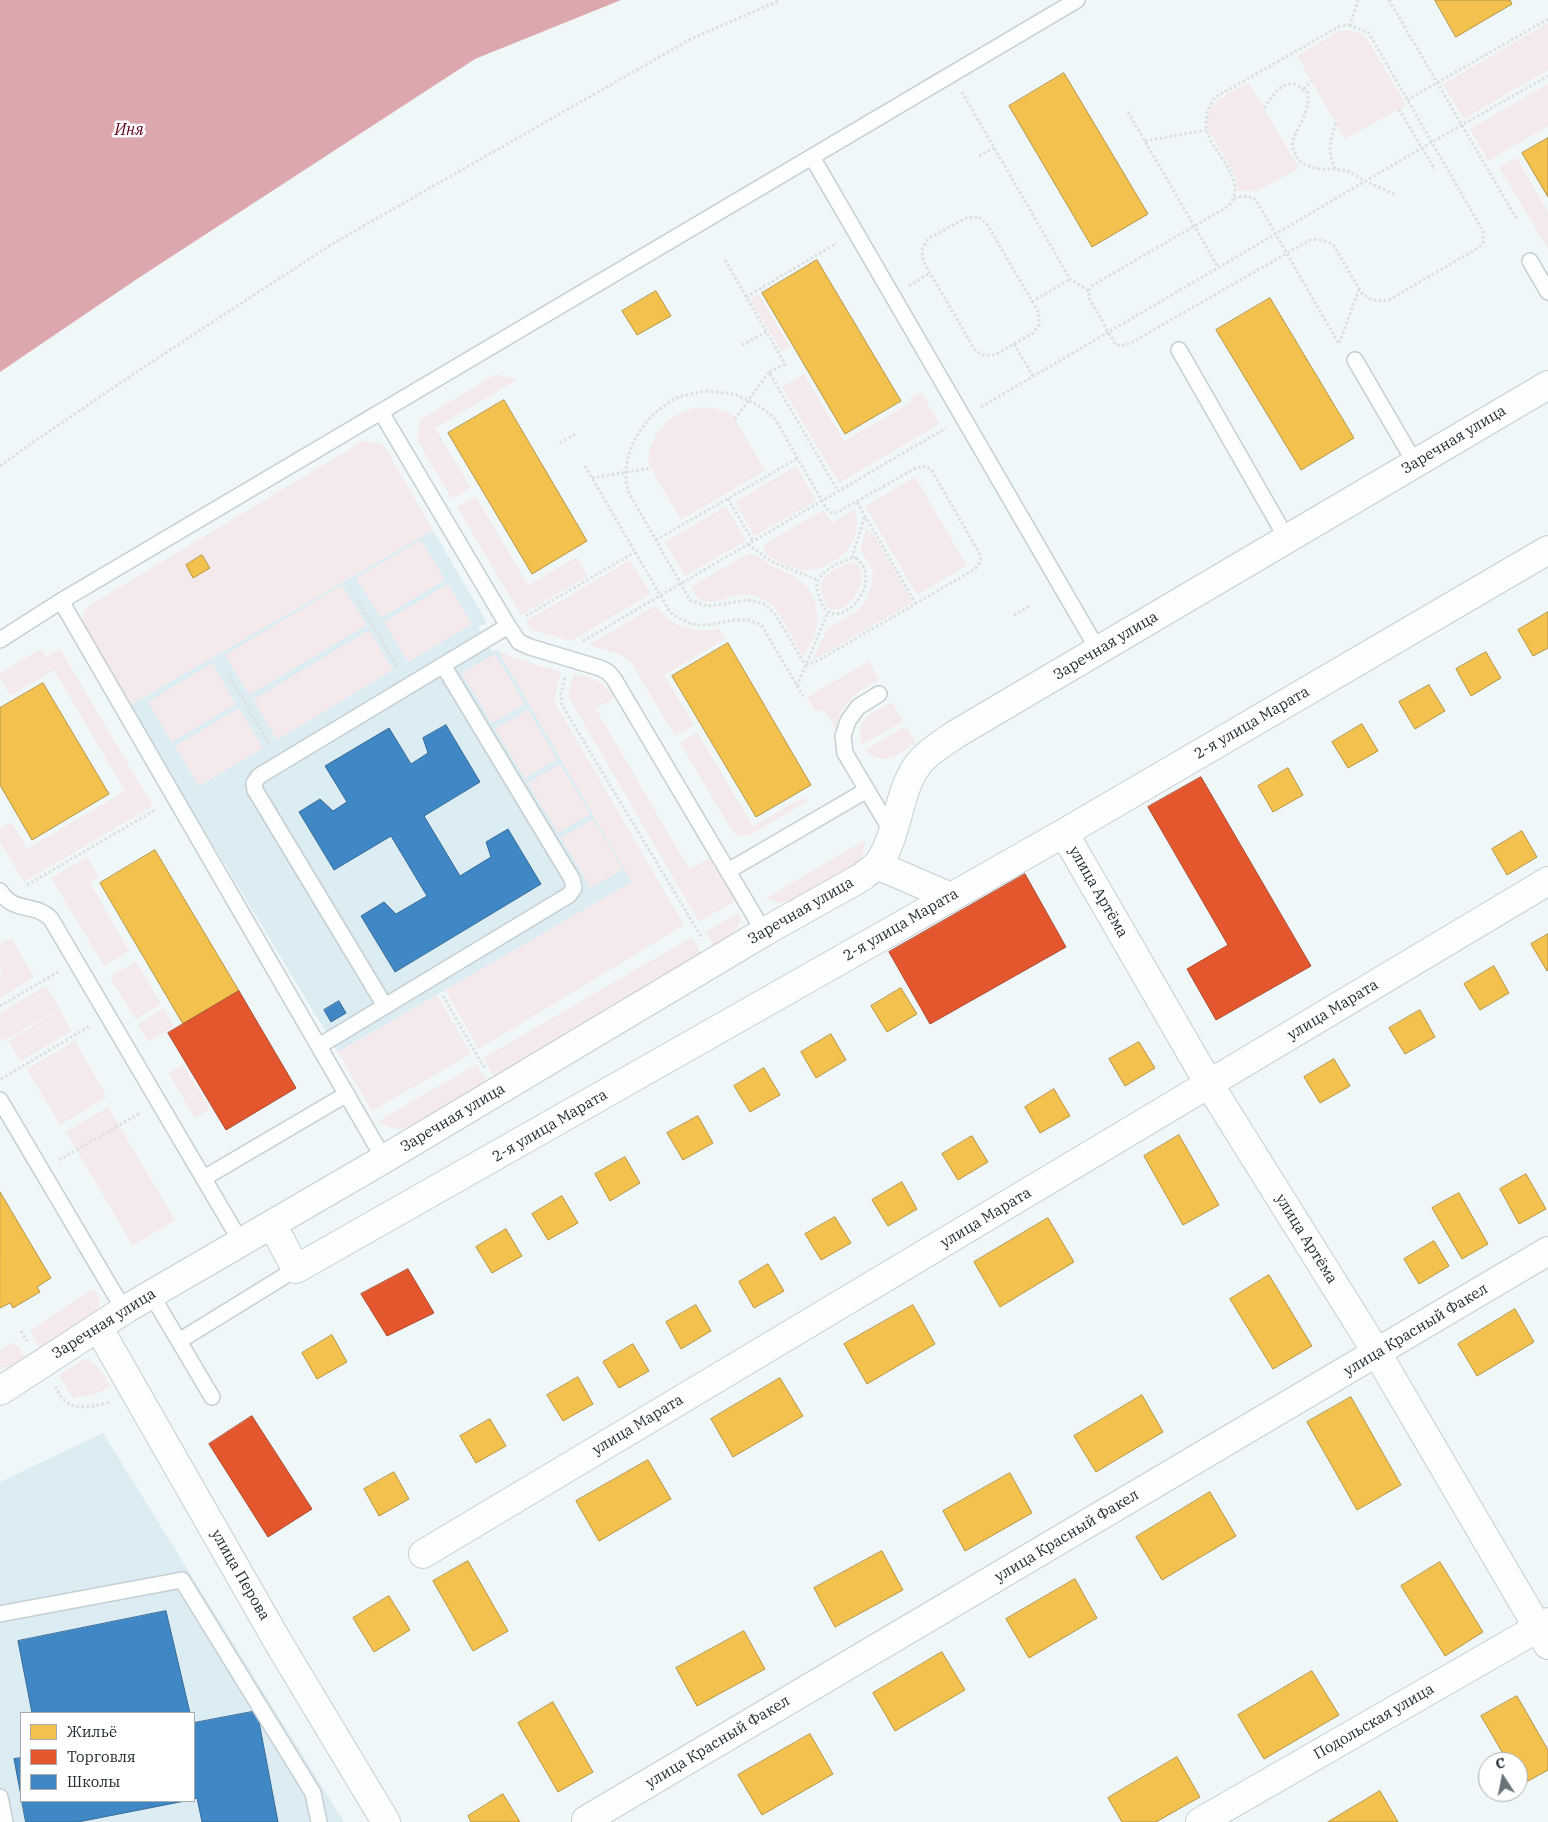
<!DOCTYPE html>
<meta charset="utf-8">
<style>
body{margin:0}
#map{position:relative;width:1548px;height:1822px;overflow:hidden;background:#f0f7f9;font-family:"IBM Plex Serif",serif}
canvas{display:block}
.legend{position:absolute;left:20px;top:1712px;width:175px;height:90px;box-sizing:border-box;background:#fff;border:1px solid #a7abad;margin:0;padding:6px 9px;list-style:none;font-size:15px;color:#222c31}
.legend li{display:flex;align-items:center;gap:10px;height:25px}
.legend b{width:25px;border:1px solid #a7abad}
.north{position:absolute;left:1478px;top:1752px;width:50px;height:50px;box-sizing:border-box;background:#fff;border:1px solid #a7abad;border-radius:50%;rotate:349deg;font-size:14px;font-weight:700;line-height:20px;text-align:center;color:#222c31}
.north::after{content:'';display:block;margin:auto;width:18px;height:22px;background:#6a7377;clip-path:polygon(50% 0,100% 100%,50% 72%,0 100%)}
</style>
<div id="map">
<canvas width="1548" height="1822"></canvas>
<ul class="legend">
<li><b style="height:14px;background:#f2c14e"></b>Жильё</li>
<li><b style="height:14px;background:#e4572e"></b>Торговля</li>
<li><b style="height:14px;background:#3f88c5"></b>Школы</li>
</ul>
<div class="north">С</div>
</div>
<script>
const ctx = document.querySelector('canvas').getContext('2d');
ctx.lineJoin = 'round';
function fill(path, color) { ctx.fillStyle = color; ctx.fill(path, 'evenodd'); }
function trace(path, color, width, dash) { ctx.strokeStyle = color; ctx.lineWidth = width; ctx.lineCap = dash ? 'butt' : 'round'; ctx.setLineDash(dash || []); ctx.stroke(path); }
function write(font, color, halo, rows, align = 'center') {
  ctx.font = font + ' "IBM Plex Serif",serif'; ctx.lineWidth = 5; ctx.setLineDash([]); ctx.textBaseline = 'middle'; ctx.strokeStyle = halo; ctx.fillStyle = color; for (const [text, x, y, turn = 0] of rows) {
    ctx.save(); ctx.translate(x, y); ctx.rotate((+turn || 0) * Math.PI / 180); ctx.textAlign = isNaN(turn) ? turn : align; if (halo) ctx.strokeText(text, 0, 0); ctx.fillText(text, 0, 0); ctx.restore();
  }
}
const built = new Path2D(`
 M433 530 487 623 478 627 485 640 492 651 498 650 632 882 338 1052 206 833 203 832 130 705Z
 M103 1433 344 1822H0V1482ZM21 1713H194V1801H21Z`);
const green = new Path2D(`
 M1548 23V70L1464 119 1443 84Z
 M1347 30 1357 32 1368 40 1406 105 1345 139 1297 56 1339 31Z
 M1249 83 1299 168 1256 192 1251 190 1237 191 1236 177 1208 129C1201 103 1231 93 1249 83Z
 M1548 84V126L1488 161 1470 129Z
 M1516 157 1548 212V249L1499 167Z
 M759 294 790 347 782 352 750 300Z
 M496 374 517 380 435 428 471 488 452 499 417 440 421 419Z
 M804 374 844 441 910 403 909 399 921 392 940 424 839 483 782 387Z
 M704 407 718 409 732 414 765 471 681 520 648 463 650 448 656 435 665 424 676 415 690 409Z
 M363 441 381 443 386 449 433 530 130 705 83 624C82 615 83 611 90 605Z
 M796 466 816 501 754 536 735 502Z
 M915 477 967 566 917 595 865 506Z
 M476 497 528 585 577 557 588 576 521 615 457 507Z
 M726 506 746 541 685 576 665 542Z
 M856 509C856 516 858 525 856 532 853 553 828 569 808 570 800 571 789 566 782 563 775 560 767 557 764 550V546L769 541 824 510 832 523Z
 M866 529 873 534 913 602 812 661 828 628 856 612 865 602 870 590 873 578 872 569 861 551V546Z
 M421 540 445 580 381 618 356 578Z
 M751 554C760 555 765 563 774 567 783 571 793 575 801 581 816 592 821 617 815 634 812 642 807 650 803 658 795 644 782 614 771 604 764 599 754 594 745 594 731 593 710 610 697 597 694 594 693 590 691 587L745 555Z
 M630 560 651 594 571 641 531 630 526 621Z
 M855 562C879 582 833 631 824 600 822 594 819 587 822 581 827 572 845 563 855 562Z
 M448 584 472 624 408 662 384 622Z
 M342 585 367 625 249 695 225 655Z
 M655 606C674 627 691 633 719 629L725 639 664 675 694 725 675 736 631 662 620 654 588 645Z
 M369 630 393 670 277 740 253 700Z
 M41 649 46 657 60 649 153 806 24 882 0 842V828L11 822 27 849 125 791 54 670 10 696 0 678V673Z
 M498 650 514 658 561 672 554 701 684 925 479 1049 445 990 632 882Z
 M495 654 525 704 492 723 462 673Z
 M869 661 879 680C857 692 839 703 836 730L823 709 816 712 807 697Z
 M212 663 236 704 172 742 148 702Z
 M574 674C593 678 604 681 614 698L596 709 689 869 710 858 735 901 699 922 568 696Z
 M892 702 903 721 862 745C854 717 872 713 892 702Z
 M239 708 263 748 199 786 175 746Z
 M528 710 557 759 525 778 495 729Z
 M906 726 916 743C898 754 884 769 865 750Z
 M697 732 753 826 804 797 807 802 751 834C742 837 737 836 731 829L680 743Z
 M560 764 590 814 558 833 528 783Z
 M593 819 623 869 591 888 561 838Z
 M865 840C865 851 863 857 855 864L790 901 780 903 766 898Z
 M87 857 99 877 90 883 129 951 104 966 51 878Z
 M739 913 741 918C738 933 726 939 714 946L705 932Z
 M692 937 702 955 495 1079 483 1058Z
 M11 938 34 977 0 998V974L3 972 0 967V944Z
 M136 961 161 1004 135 1019 110 977Z
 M46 986 60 1009 2 1042 0 1038V1013Z
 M437 995 471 1054 372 1111 338 1052Z
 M164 1008 174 1027 148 1042 138 1024Z
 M60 1010 72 1031 21 1061 8 1041Z
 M75 1041 107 1097 60 1125 27 1069Z
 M183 1064 210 1109 195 1118 168 1073Z
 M477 1064 488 1083C468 1095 420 1127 400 1129 392 1129 384 1125 378 1121Z
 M108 1107 175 1220 133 1246 66 1132Z
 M94 1288C100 1297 102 1302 97 1312L41 1351 30 1331Z
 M15 1343 26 1359C17 1365 11 1369 0 1367V1351L10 1344Z
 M84 1359C98 1362 104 1375 111 1386L98 1393 73 1399 59 1375Z`);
const water = new Path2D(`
 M0 0H621L475 59 137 279 0 372Z`);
const homes = new Path2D(`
 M1435 0H1510L1512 4 1456 37Z
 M1064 73 1148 214 1092 247 1009 106Z
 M1548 138V197L1522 153Z
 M817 260 901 401 845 434 762 293Z
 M656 291 671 316 637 335 622 311Z
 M1270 298 1354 438 1301 470 1216 330Z
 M504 400 587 541 532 574 448 433Z
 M202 555 210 568 193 578 186 565Z
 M1548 612V648L1533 656 1518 630Z
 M728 643 811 785 756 817 672 676Z
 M1486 652 1501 678 1471 696 1456 669Z
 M43 683 109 794 32 840 0 785V708Z
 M1429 685 1445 711 1415 729 1399 702Z
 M1362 724 1378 751 1348 768 1332 742Z
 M1288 768 1303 795 1273 812 1258 786Z
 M1522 831 1537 857 1507 875 1492 849Z
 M155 850 239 991 183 1024 100 883Z
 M1548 934V970L1547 971 1531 944Z
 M1494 966 1509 993 1480 1010 1464 984Z
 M901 988 917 1014 887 1032 871 1006Z
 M1420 1010 1435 1037 1405 1054 1389 1028Z
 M831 1034 846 1060 816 1078 801 1052Z
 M1139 1042 1155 1068 1125 1086 1109 1059Z
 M1334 1059 1350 1086 1320 1103 1304 1077Z
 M764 1068 780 1095 750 1112 734 1086Z
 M1054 1089 1070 1116 1040 1133 1025 1107Z
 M698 1116 713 1143 683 1160 667 1133Z
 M1179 1135 1219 1205 1183 1225 1144 1156Z
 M972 1136 988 1162 958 1180 942 1154Z
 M625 1157 640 1183 610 1201 595 1174Z
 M1526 1174 1546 1209 1519 1224 1500 1189Z
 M902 1182 917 1209 888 1226 872 1200Z
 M0 1192 51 1278 37 1287 40 1292 13 1308 10 1303 0 1308Z
 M1459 1193 1488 1244 1462 1259 1432 1208Z
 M562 1196 578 1223 548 1240 532 1214Z
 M835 1217 851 1243 821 1260 805 1234Z
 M1048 1218 1074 1262 1000 1307 974 1262Z
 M506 1229 522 1256 492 1273 476 1247Z
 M1434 1241 1449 1266 1419 1284 1404 1259Z
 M768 1264 784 1291 754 1308 739 1282Z
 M1269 1275 1312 1346 1273 1369 1230 1299Z
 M696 1305 711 1331 681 1349 666 1322Z
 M913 1305 935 1344 867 1384 844 1344Z
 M1515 1309 1534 1342 1477 1376 1458 1344Z
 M332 1335 347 1362 317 1379 302 1353Z
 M633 1344 649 1371 619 1388 603 1362Z
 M578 1377 593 1404 563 1421 547 1395Z
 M780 1378 803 1416 733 1457 711 1419Z
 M1142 1395 1163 1432 1096 1472 1074 1436Z
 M1351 1397 1401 1485 1357 1510 1307 1422Z
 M490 1419 506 1446 476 1463 460 1436Z
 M648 1460 671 1499 599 1541 576 1501Z
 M394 1472 409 1499 379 1516 364 1489Z
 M1010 1473 1032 1513 965 1551 943 1511Z
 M1210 1492 1236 1536 1162 1580 1136 1537Z
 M882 1551 903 1590 835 1627 814 1588Z
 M468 1561 508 1631 473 1651 433 1581Z
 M1440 1562 1483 1632 1445 1656 1401 1586Z
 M1075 1579 1097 1618 1029 1658 1006 1619Z
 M389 1596 410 1630 374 1652 353 1618Z
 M744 1631 765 1669 697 1706 676 1668Z
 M942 1652 965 1690 895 1731 873 1693Z
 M1312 1671 1339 1715 1264 1759 1238 1715Z
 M1517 1696 1548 1750V1770L1521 1785 1518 1780V1762H1508L1481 1716Z
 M553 1702 593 1772 558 1792 518 1723Z
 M810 1734 833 1774 762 1815 738 1775Z
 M1177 1757 1200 1797 1156 1822H1122L1108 1798Z
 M1380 1791 1398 1822H1328Z
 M503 1794 520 1822H471L468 1816Z`);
const shops = new Path2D(`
 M1201 777 1311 966 1216 1020 1187 969 1228 945 1148 807Z
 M1025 874 1066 947 930 1024 889 952Z
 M239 991 296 1088 226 1130 168 1033Z
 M408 1269 434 1313 387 1336 361 1294Z
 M252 1416 312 1509 268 1537 209 1444Z`);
const schools = new Path2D(`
 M446 725 480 782 424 816 460 876 491 857 486 842 508 829 541 884 395 972 361 916 384 902 396 914 427 896 391 836 334 870 299 812 320 799 333 811 347 802 325 766 389 728 411 764 428 753 423 738Z
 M339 1001 346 1013 331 1022 324 1010Z
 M166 1611 190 1713H32L18 1641Z
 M257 1711 278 1822H202L197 1798 194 1799V1723Z
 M21 1758V1796L14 1759Z
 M22 1801H185L78 1822H26Z`);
const path = new Path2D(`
 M1389 0 1516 218
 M1349 25 1369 33 1483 231V243L1478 248 1389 300C1377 302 1370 301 1361 292L1334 246C1326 240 1320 239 1310 240L1131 343 1120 346 1115 344 1089 298V291L1093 285 1229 206C1251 174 1203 150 1206 120 1206 112 1211 105 1214 98L1340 26Z
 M1350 26 1358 0
 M1304 89 1312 81
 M962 92 1070 279 1089 291
 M1407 100 1548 19
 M1264 108C1277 90 1286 73 1308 93V104L1303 119 1294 137 1292 146 1297 158 1302 163 1317 169H1335L1348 171 1365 181 1394 194
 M1399 109 1435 170
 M1128 112 1218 267
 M1145 141 1206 130
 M979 156 994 148
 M1335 169C1327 150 1330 141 1336 123
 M1234 198C1243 196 1248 195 1256 200L1339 344 1359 289
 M979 217 987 224 1039 313V325L1033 333 995 355H983L975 350 923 261 922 250 928 239 966 218Z
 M725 260 785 364 769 372 838 491
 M909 286 930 273
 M746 297 837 243
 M1032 302 1070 279
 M1014 344 1033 376
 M742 345 766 332
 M706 391 734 394 758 405 775 419 828 511 832 513 838 512 916 468 926 466 932 471 977 549C981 557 982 562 975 569L814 663 806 664 802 660 775 614 764 604 748 600 708 606 690 600 629 493C628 488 626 483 626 478 624 445 649 410 679 397 687 394 697 393 706 391Z
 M981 407 1432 142 1548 76
 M735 419 769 372
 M560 443 577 433
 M0 466 32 443 144 367 332 244 689 40 780 0
 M585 466 670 612C678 618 687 624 698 625 722 626 740 612 762 626L803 696
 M592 478 651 468
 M728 499 753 541
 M857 502 916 604
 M656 540 798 458
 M748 544 772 562 818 580
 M852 558 865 516
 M856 558C888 584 832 641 820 599 818 593 815 587 818 581 823 569 844 559 856 558Z
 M357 599 398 668
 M1014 615 1030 606
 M526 616 635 552
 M583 641 946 428
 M229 676 270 745
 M565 678 561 693 562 705 702 938
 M797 686 828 612
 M27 885 157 809
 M443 996 485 1069
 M0 1006 58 972
 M1 1079 90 1026
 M59 1160 140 1113
 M21 1331 27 1341
 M55 1387C59 1392 62 1400 68 1403 79 1410 98 1406 109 1402`);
const service = new Path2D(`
 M812 157 1098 650
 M1530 261 1548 292
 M1179 350 1287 539
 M1355 360 1415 463
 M381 412 508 626 519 642 530 647 600 668 608 672 614 679 764 932
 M61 601 384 1159
 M0 640 61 601 1077 0
 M879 694 858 707 848 721 843 736 845 753 893 834
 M728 871 867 790
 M0 891C14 914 35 902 51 919L241 1242
 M385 1006 255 790 254 783 259 776 508 626
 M319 1046 569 895 574 888 572 879 443 665
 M0 1100 124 1310
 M204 1178 347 1094
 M151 1294 212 1397
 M179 1341 296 1269
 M0 1614 182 1580 313 1793 319 1822
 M0 1797 5 1822`);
const minor = new Path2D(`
 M1064 833 1209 1084 1377 1353 1548 1645
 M877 865 951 897
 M272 1224 296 1269 1064 833 1548 550
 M98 1327 278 1642 386 1822
 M0 1391 126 1309 384 1159 764 932 862 877C866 873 873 869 877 865 898 838 897 797 915 769 924 754 942 744 956 734L1548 385
 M423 1554 1548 881
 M586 1820 1548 1251
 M1200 1822 1548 1622`);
const streetNames = [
 ["Заречная улица",1454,440,-31],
 ["Заречная улица",1106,646,-31],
 ["2-я улица Марата",1252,723,-30],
 ["улица Артёма",1098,892,60],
 ["Заречная улица",801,911,-30],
 ["2-я улица Марата",901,925,-30],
 ["улица Марата",1333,1010,-31],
 ["Заречная улица",453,1118,-31],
 ["2-я улица Марата",550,1126,-30],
 ["улица Марата",986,1218,-31],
 ["улица Артёма",1306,1239,58],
 ["Заречная улица",104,1324,-32],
 ["улица Красный Факел",1416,1330,-31],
 ["улица Марата",638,1425,-31],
 ["улица Красный Факел",1067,1536,-31],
 ["улица Перова",240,1575,60],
 ["Подольская улица",1374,1722,-30],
 ["улица Красный Факел",718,1742,-31]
];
const waterNames = [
 ["Иня",129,130]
];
fill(built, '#dcecf3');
fill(green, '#f5eaeb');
fill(water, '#dda8ad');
fill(homes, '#f2c14e');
trace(homes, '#b49445', 1);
fill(shops, '#e4572e');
trace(shops, '#aa4a2f', 1);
fill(schools, '#3f88c5');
trace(schools, '#366c99', 1);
trace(service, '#c6ced2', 18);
trace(minor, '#c6ced2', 30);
trace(path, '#dcdfe0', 3, [2.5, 2.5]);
trace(service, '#fdfefe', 15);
trace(minor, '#fdfefe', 28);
write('15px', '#222c31', '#fff', streetNames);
write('italic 16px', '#65031e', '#fff', waterNames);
</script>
